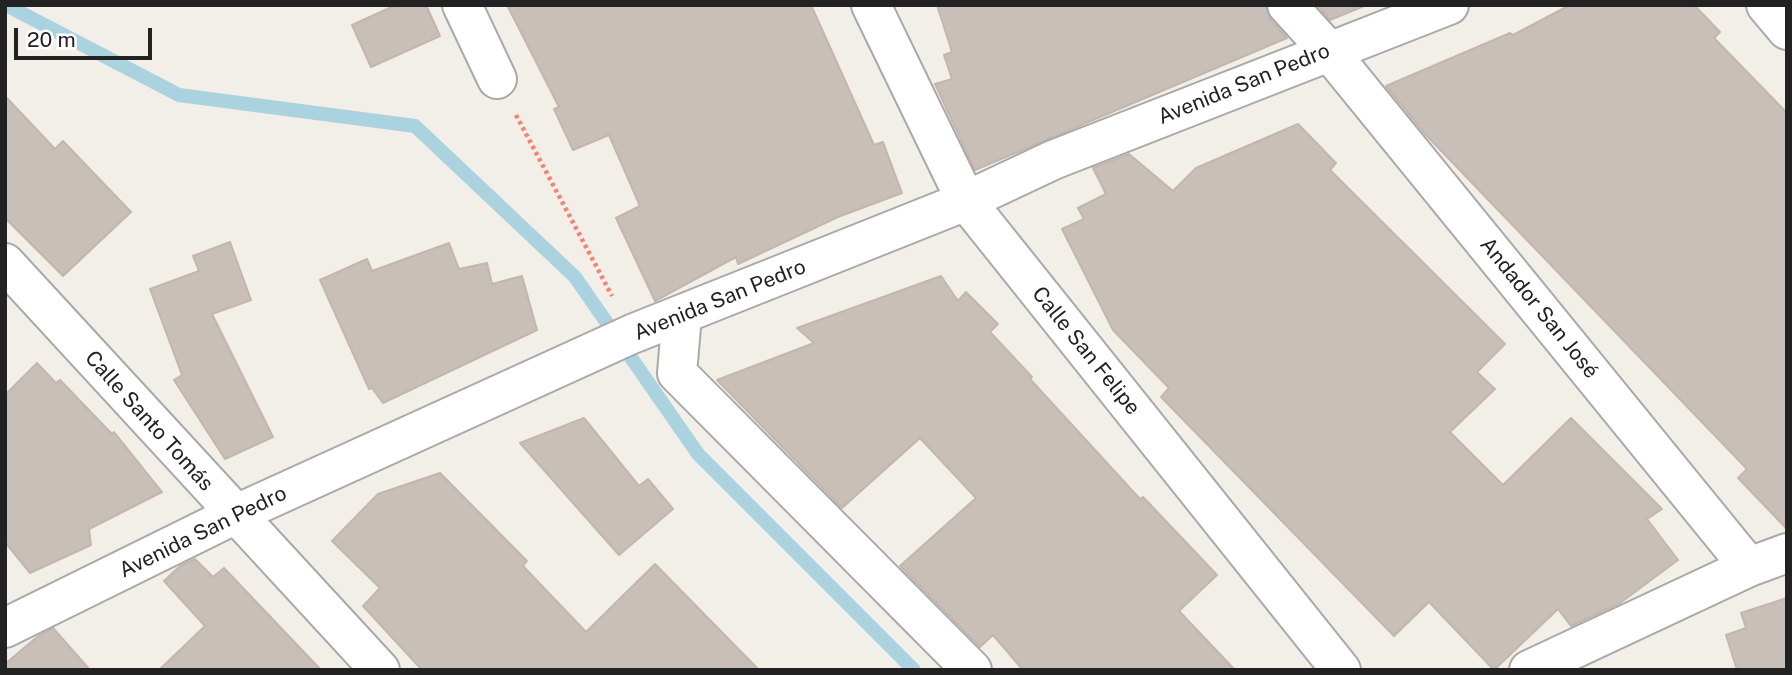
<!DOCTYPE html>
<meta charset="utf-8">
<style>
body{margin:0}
#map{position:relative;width:1792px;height:675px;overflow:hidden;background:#f2efe9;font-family:"Public Sans",sans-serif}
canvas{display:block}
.frame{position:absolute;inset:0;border:7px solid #222;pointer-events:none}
.scale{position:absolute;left:14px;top:28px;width:138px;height:32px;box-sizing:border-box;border:4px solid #222;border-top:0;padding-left:9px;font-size:21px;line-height:24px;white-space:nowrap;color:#222;-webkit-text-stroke:5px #fff;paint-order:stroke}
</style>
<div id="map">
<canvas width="1792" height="675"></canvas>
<div class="frame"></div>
<div class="scale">20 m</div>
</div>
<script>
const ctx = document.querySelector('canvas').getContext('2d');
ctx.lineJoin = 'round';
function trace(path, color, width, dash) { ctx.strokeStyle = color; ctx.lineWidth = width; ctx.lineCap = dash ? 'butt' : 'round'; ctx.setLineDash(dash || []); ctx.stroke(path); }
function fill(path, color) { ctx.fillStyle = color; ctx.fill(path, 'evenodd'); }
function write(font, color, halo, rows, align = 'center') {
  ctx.font = font + ' "Public Sans",sans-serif'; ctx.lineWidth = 6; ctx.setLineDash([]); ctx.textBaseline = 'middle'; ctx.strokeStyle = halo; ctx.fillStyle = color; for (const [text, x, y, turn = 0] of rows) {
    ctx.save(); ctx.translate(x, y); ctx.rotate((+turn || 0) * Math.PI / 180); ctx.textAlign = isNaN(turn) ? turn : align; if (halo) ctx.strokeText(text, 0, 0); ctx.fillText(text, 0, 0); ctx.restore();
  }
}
const stream = new Path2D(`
 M6 5 179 95 415 126 575 277 698 454 914 670`);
const building = new Path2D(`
 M396 5H426L440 36 371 67 352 25Z
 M507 5H811L874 145 883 142 902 193 838 217 738 264 736 257 655 301 616 218 640 206 609 135 573 150 554 109 559 107Z
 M937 5H1266L1270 19 1287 38 975 170 935 84 952 79 944 55 952 52Z
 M1317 5H1364V6L1330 20Z
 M1570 5H1694L1720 32 1714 38 1787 113V529L1738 478 1747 469 1425 134 1386 86 1510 33 1513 35Z
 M5 96 55 149 63 141 131 212 63 276 5 218Z
 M1298 124 1336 163 1330 170 1505 344 1477 372 1495 389 1450 432 1503 485 1571 418 1662 509 1647 519 1678 560 1620 603 1571 626 1558 609 1494 670 1429 602 1394 636 1161 397 1169 388 1113 330 1062 229 1084 219 1078 208 1106 194 1093 168 1129 154 1173 191 1196 168Z
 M230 242 251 300 212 314 273 437 225 459 174 380 182 375 150 289 199 271 193 256Z
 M449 243 459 269 487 263 492 284 522 276 537 330 383 403 372 388 369 389 320 280 367 259 372 271Z
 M941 276 958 301 966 292 998 324 990 332 1032 377 1030 379 1140 499 1143 497 1217 575 1179 611 1235 670H1023L993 635 980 647 900 566 976 498 920 438 842 508 717 380 814 343 797 328Z
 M37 363 56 383 60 380 112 434 114 432 162 492 89 529 91 545 30 573 5 542V395Z
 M584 418 639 486 648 479 673 509 619 555 520 443Z
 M440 473 527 561 523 566 586 632 655 564 759 670H422L363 606 380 588 332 541 378 494Z
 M195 559 213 577 224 568 321 670H159L205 626 164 581 180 566Z
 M1787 598V670H1737L1726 635 1746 628 1741 613Z
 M53 628 90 670H5V664L37 637Z`);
const path = new Path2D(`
 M516 115 612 296`);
const minor = new Path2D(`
 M462 5 497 79
 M871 5 966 201 1341 670
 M1287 5 1328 50 1749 567
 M1766 5 1787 30
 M5 263 380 670
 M682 315 677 373 972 670
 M5 628 234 515 632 334 966 201 1053 160 1449 5
 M1529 670 1749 567 1787 553`);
const streetNames = [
 ["Avenida San Pedro",1244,84,-22],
 ["Avenida San Pedro",720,300,-22],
 ["Andador San José",1539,308,51],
 ["Calle San Felipe",1086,351,51],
 ["Calle Santo Tomás",149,421,48],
 ["Avenida San Pedro",203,532,-26]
];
trace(stream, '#aad3df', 14);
fill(building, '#c7bfb8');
trace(building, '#c4b6ab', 2);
trace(minor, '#a9a9a9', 42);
trace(path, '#fa8072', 4.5, [3.5, 3.5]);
trace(minor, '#fff', 38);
write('21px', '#222', '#fff', streetNames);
</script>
